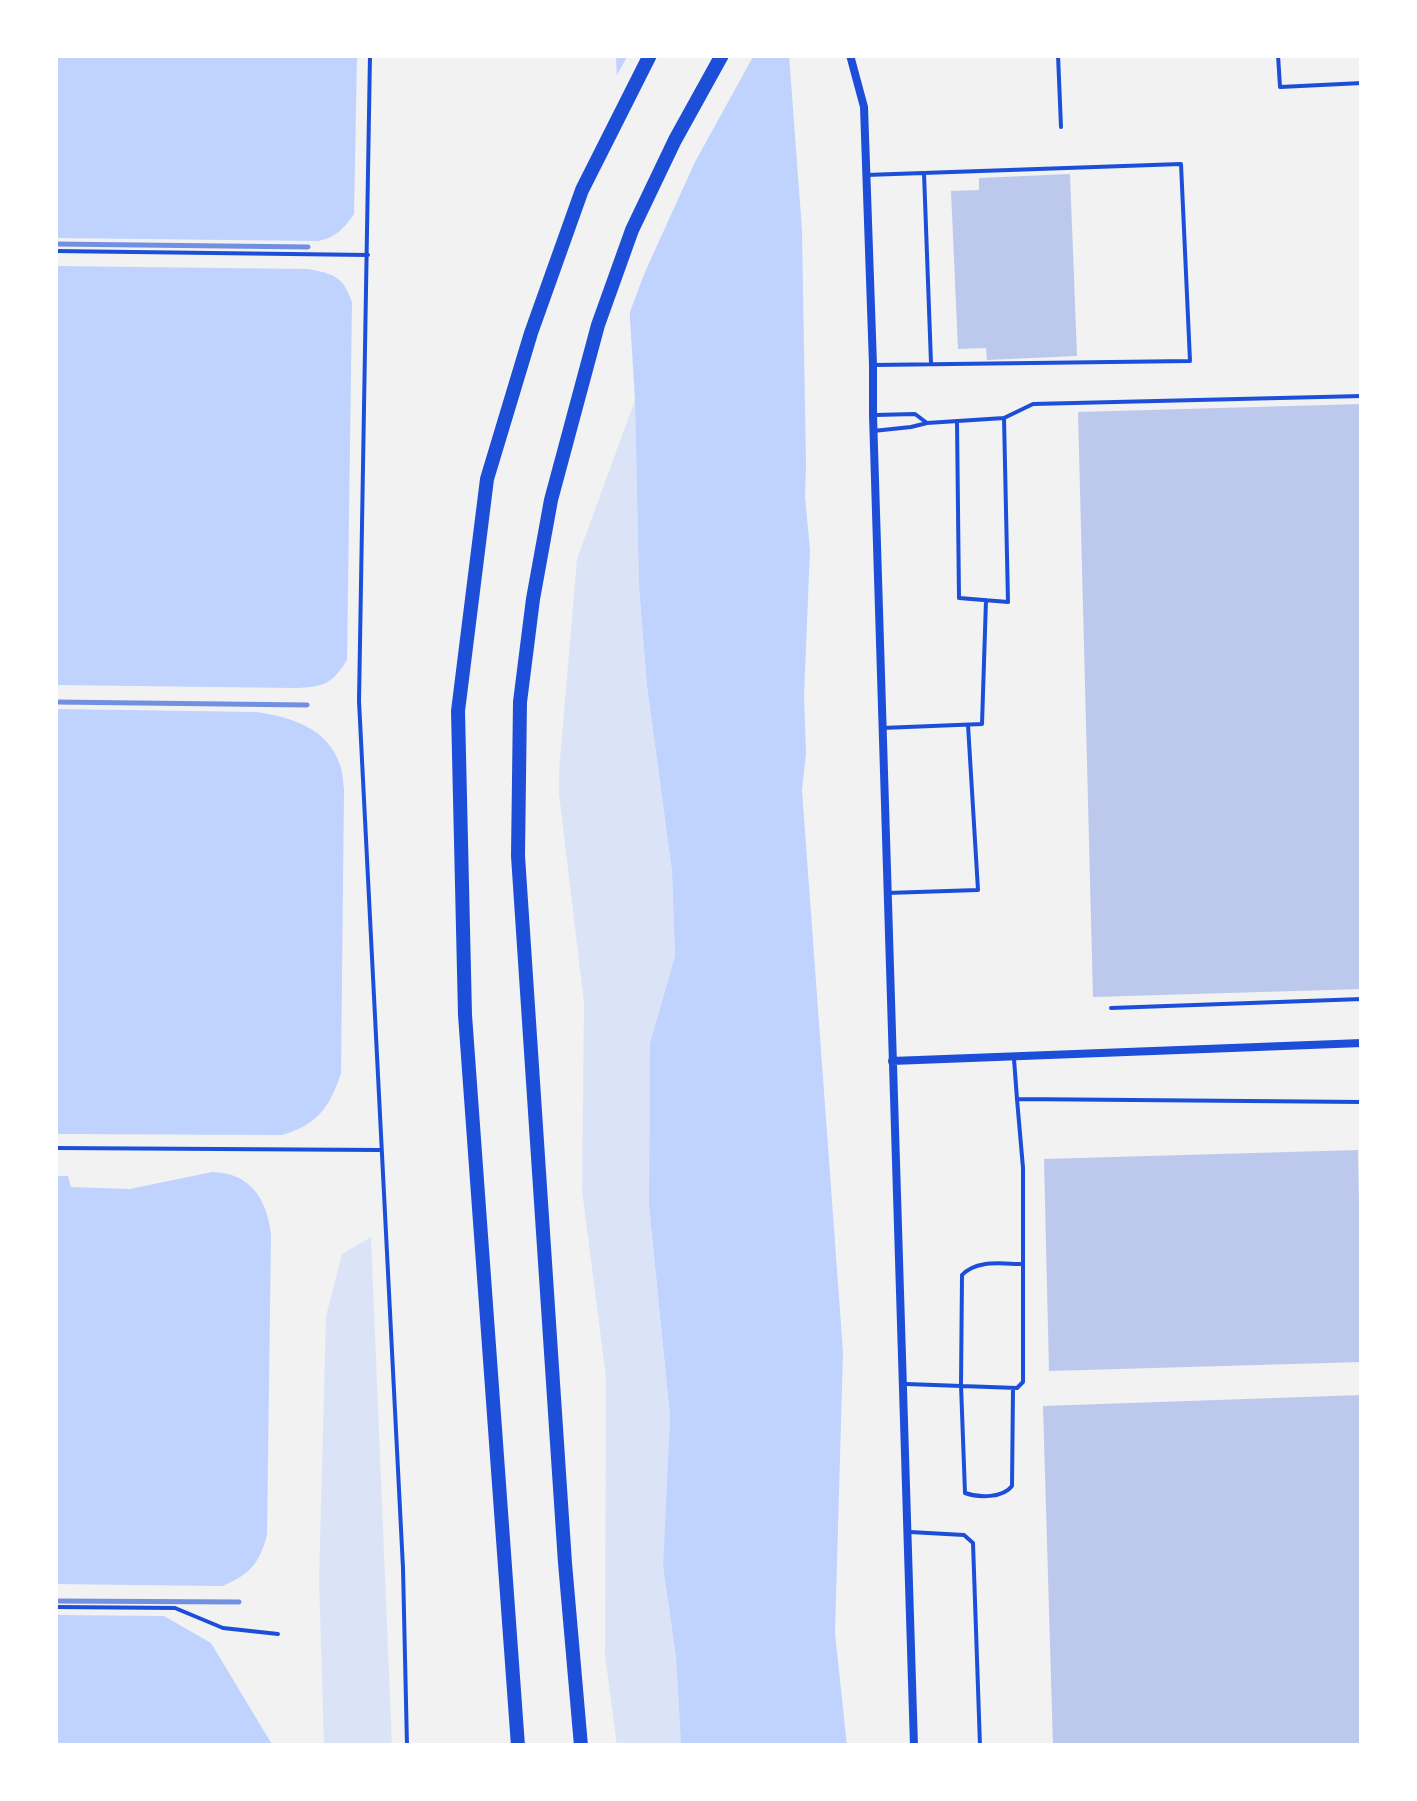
<!DOCTYPE html>
<style>
body{margin:0}
#map{position:relative;width:1417px;height:1801px;overflow:hidden;background:#f2f2f2;font-family:Arial,sans-serif}
canvas{display:block}
.frame{position:absolute;inset:0;border:58px solid #fff;pointer-events:none}
</style>
<div id="map">
<canvas width="1417" height="1801"></canvas>
<div class="frame"></div>
</div>
<script>
const ctx = document.querySelector('canvas').getContext('2d');
ctx.lineJoin = 'round';
function fill(path, color) { ctx.fillStyle = color; ctx.fill(path, 'evenodd'); }
function trace(path, color, width, dash) { ctx.strokeStyle = color; ctx.lineWidth = width; ctx.lineCap = dash ? 'butt' : 'round'; ctx.setLineDash(dash || []); ctx.stroke(path); }
const green = new Path2D(`
 M635 400 639 587 647 686 672 871 675 956 650 1043 649 1205 670 1416 663 1566 676 1657 681 1746H617L605 1656 606 1377 582 1191 584 1003 559 794V771L577 559Z
 M371 1237 392 1746H324L319 1579 326 1316 342 1254Z`);
const water = new Path2D(`
 M55 55H357L354 214C344 229 335 238 318 241L55 238Z
 M616 55H789L802 230 806 466 805 497 810 550 804 696 806 754 802 790 843 1352 835 1633 847 1746H681L676 1657 663 1566 670 1416 649 1205 650 1043 675 956 672 871 647 686 639 587 635 400 619 139Z
 M55 266 308 269C334 274 343 276 352 302L347 660C332 684 324 687 296 688L55 685Z
 M55 709 256 712C291 717 328 728 340 765 343 773 343 782 344 790L341 1073C330 1107 317 1125 282 1135L55 1134Z
 M212 1172C251 1173 267 1199 271 1235L267 1535C259 1564 251 1573 223 1586L55 1584V1176H68L71 1187 130 1189Z
 M55 1615 164 1616 211 1643 273 1746H55Z`);
const pier = new Path2D(`
 M628 55H754L695 162 645 272 625 325 612 84Z`);
const building = new Path2D(`
 M1070 174 1077 356 987 360 986 348 958 349 951 191 979 190V178Z
 M1362 404V989L1093 997 1078 412Z
 M1358 1150 1362 1362 1049 1371 1044 1159Z
 M1362 1395V1746H1053L1043 1406Z`);
const service = new Path2D(`
 M370 55 359 701 403 1568 407 1746
 M1058 55 1061 127
 M1278 55 1280 87 1362 83
 M924 173 931 363
 M866 175 1181 164 1190 361 873 365
 M55 251 368 255
 M957 421 959 598 1008 602 1004 418
 M927 423 1004 418 1033 404 1362 396
 M873 431 911 427 927 423 915 414 875 415
 M882 728 982 724 986 600
 M887 893 978 890 968 725
 M1111 1008 1362 999
 M1014 1059 1017 1099
 M55 1148 380 1150
 M906 1384 1017 1388 1023 1382V1168L1017 1099 1362 1102
 M1013 1389 1012 1486C1003 1498 979 1498 965 1493L961 1385 962 1275C977 1259 1002 1264 1023 1264
 M910 1532 964 1535 973 1543 980 1746
 M55 1607 175 1608 223 1628 278 1634`);
const minor = new Path2D(`
 M850 55 864 107 873 365V415L914 1746
 M892 1061 1362 1043`);
const motorway = new Path2D(`
 M518 1746 465 1015 458 711 487 479 531 333 582 190 650 55
 M581 1746 565 1563 518 856 520 702 533 599 551 500 598 325 632 230 675 140 722 55`);
const rail = new Path2D(`
 M55 244 308 247
 M55 702 307 705
 M55 1601 239 1602`);
fill(green, '#dbe4f7');
fill(water, '#bfd3fe');
fill(pier, '#f2f2f2');
fill(building, '#bdc9ec');
trace(service, '#1d4ed8', 4);
trace(minor, '#1d4ed8', 8);
trace(motorway, '#1d4ed8', 14);
trace(rail, '#7290e2', 5);
</script>
